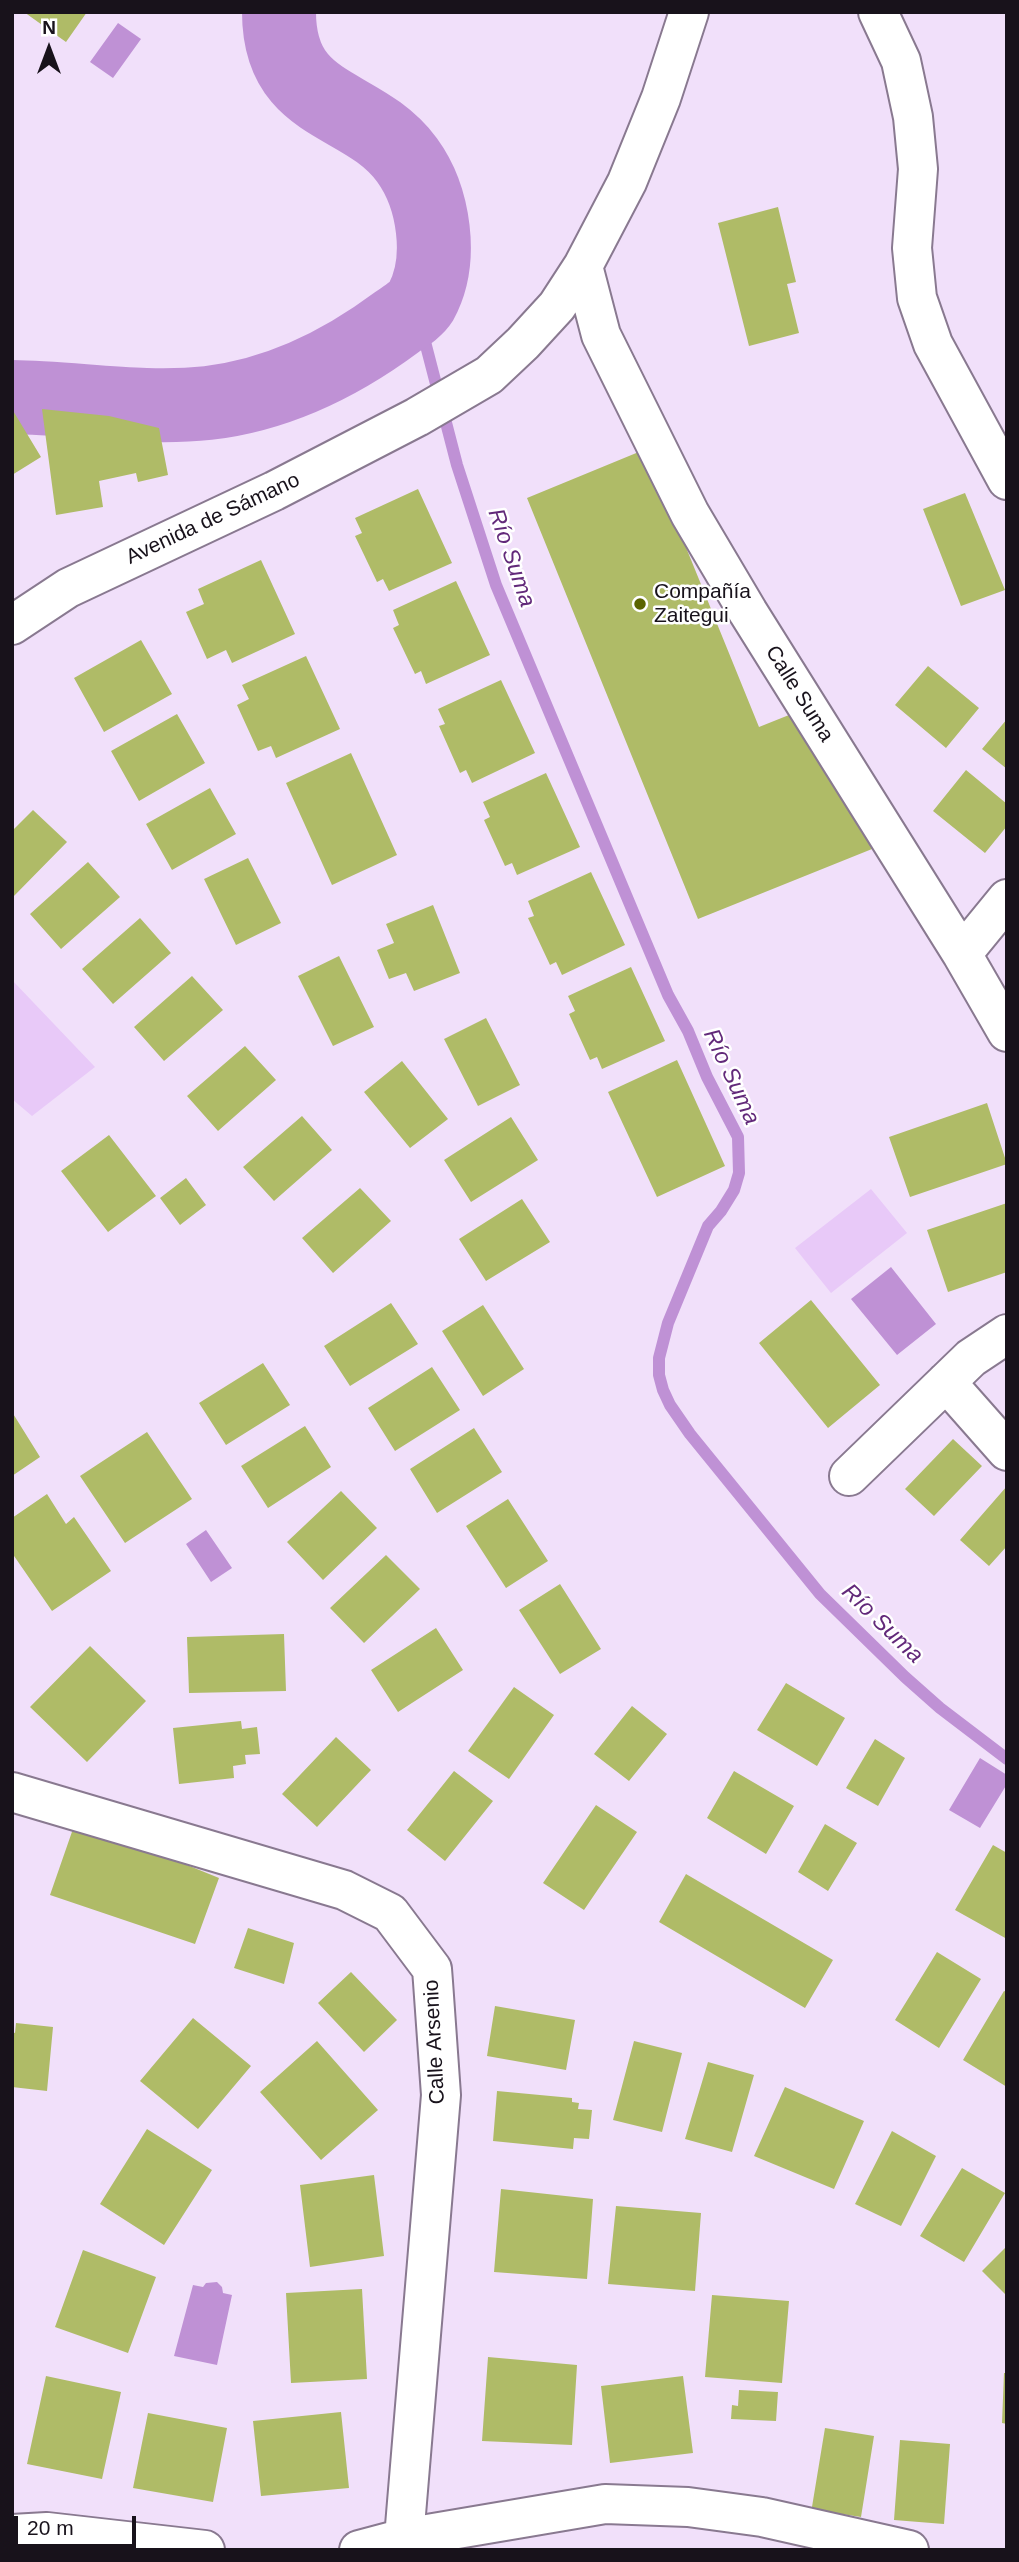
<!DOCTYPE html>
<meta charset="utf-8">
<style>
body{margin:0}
#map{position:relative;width:1019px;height:2562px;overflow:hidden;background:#f1e0fa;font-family:Arial,sans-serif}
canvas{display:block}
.frame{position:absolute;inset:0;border:14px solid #18121b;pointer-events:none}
.north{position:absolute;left:14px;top:14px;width:70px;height:70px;-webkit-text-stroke:5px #fff;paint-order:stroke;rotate:0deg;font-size:19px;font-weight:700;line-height:28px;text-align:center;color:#18121b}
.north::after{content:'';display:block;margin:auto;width:24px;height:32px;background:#18121b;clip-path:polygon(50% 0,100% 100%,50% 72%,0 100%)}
.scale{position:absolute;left:14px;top:2516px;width:122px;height:32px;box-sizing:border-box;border:4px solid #18121b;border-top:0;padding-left:9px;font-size:21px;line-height:24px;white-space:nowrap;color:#18121b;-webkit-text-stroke:5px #fff;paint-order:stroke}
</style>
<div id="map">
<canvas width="1019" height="2562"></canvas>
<div class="frame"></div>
<div class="north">N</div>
<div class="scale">20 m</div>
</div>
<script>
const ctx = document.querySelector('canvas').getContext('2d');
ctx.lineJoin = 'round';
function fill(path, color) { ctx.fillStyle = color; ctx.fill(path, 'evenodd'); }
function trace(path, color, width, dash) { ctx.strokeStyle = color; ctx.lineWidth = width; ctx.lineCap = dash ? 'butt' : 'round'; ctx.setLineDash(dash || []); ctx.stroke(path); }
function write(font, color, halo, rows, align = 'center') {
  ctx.font = font + ' Arial,sans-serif'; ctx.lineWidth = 5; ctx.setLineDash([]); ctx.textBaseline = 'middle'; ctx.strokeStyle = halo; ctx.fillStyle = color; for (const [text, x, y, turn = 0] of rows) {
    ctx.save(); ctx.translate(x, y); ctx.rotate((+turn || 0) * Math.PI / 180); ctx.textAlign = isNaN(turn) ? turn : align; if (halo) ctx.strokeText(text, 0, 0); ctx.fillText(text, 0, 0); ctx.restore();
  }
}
const green = new Path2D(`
 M12 980 95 1067 32 1116 12 1099Z
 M871 1189 907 1233 831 1293 795 1248Z`);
const water = new Path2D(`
 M118 23 141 39 113 78 90 62Z
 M891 1267 936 1324 897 1355 851 1299Z
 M206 1530 232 1568 211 1582 186 1544Z
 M980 1758 1007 1775V1784L980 1828 949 1810Z
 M217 2282 222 2287 223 2293 232 2295 217 2365 174 2356 193 2285 203 2287 206 2283Z`);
const stream = new Path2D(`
 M416 307 457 465 496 585 668 995 688 1031 707 1077 738 1137 739 1173 734 1190 721 1211 708 1226 668 1323 659 1358V1375L663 1390 670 1405 690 1434 820 1594 905 1677 940 1708 1007 1759`);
const river = new Path2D(`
 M12 397C78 398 142 410 208 403 277 395 342 363 397 322 404 317 416 310 421 302 444 260 434 197 407 160 362 99 279 111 279 12`);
const building = new Path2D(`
 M24 12H87L66 42Z
 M778 207 796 282 787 284 799 333 749 346 718 223Z
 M12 409 41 457 12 475Z
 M42 409 109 416 159 428 168 475 138 482 136 473 99 481 103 507 56 515Z
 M646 449 759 727 799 711 877 847 698 919 527 498Z
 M418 489 452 563 389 591 383 579 377 582 355 536 362 533 355 518Z
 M965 493 1005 590 961 606 923 509Z
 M261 560 295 634 232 663 226 650 207 659 186 612 204 604 198 589Z
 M456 581 490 655 426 684 421 671 415 674 393 628 399 625 393 610Z
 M141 640 172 694 104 732 74 678Z
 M306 656 340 729 276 758 271 746 258 751 237 705 249 699 242 685Z
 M928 666 979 708 946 748 895 705Z
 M501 680 535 753 472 783 466 770 460 773 439 726 445 724 438 709Z
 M177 714 205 763 139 801 111 751Z
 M1007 719V769L982 749Z
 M351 753 397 855 332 885 286 783Z
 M966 770 1007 804V826L985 853 933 811Z
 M546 773 580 847 517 875 512 863 505 866 484 820 490 817 483 802Z
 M210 788 236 834 172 870 146 824Z
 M33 810 67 842 12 898V831Z
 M248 858 281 923 236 945 204 879Z
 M88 862 120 897 61 949 30 914Z
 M591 872 625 945 562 975 556 962 550 965 528 918 534 916 528 901Z
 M433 905 460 973 414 991 406 973 389 979 377 950 394 943 386 924Z
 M140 918 171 953 113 1004 82 969Z
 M339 956 374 1027 333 1046 298 976Z
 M631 967 665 1041 602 1069 597 1057 590 1060 569 1014 575 1011 568 996Z
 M192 976 223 1010 164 1061 134 1027Z
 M486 1018 520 1085 478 1106 444 1039Z
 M245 1046 276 1080 218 1131 187 1096Z
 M677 1060 725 1166 657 1197 608 1092Z
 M402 1061 448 1119 410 1148 364 1092Z
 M987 1103 1007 1164 910 1197 889 1137Z
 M302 1116 332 1150 274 1201 243 1167Z
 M511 1117 538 1160 471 1202 444 1160Z
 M109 1135 156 1196 108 1232 61 1171Z
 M186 1178 206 1205 180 1225 160 1198Z
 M360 1188 391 1221 333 1273 302 1238Z
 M522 1199 550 1242 486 1281 459 1239Z
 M1007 1203V1272L948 1292 927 1230Z
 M811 1300 880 1385 828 1428 759 1343Z
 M391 1303 418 1344 350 1386 324 1346Z
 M483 1305 524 1369 483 1396 442 1331Z
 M263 1363 290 1405 226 1445 199 1403Z
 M432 1367 460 1410 395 1451 368 1408Z
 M12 1412 40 1457 12 1476Z
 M305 1426 331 1467 268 1508 241 1466Z
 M474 1428 502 1472 437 1513 410 1469Z
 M147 1432 192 1499 125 1543 80 1476Z
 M953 1439 982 1466 934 1516 905 1489Z
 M1007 1486V1546L989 1566 960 1540Z
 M341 1491 377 1528 323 1580 287 1542Z
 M47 1494 66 1524 74 1517 111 1571 52 1611 12 1553V1518Z
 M508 1499 548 1561 506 1588 466 1526Z
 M386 1555 420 1589 364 1643 330 1608Z
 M560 1584 601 1649 560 1674 519 1610Z
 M436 1628 463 1670 398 1712 371 1670Z
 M284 1634 286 1691 189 1693 187 1637Z
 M90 1646 146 1701 87 1762 30 1707Z
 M786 1683 845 1718 817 1766 757 1730Z
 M514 1687 554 1715 509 1779 468 1751Z
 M632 1706 667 1734 629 1781 594 1754Z
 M241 1721 242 1729 257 1727 260 1754 245 1755 246 1764 233 1766 234 1778 179 1784 173 1728Z
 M336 1737 371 1770 317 1827 282 1794Z
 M875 1739 905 1758 878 1806 846 1788Z
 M454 1771 493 1801 445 1861 407 1830Z
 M734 1771 794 1806 766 1854 707 1818Z
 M596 1805 637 1832 584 1910 543 1883Z
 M825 1824 857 1843 828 1891 798 1872Z
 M74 1826 160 1854 219 1878 195 1944 50 1895Z
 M993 1845 1007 1853V1939L955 1910Z
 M686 1874 833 1960 805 2008 659 1922Z
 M248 1928 294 1943 284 1984 234 1968Z
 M937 1952 981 1979 939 2048 895 2020Z
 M351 1972 397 2020 364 2052 318 2003Z
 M1004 1991 1007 1992V2087L963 2060Z
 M495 2006 575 2020 566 2070 487 2056Z
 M193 2018 251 2066 198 2129 140 2081Z
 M16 2023 53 2027 47 2091 12 2087V2032L15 2033Z
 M317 2041 378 2110 321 2160 260 2092Z
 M634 2041 682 2053 662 2132 613 2120Z
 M708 2062 754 2075 732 2152 685 2139Z
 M785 2087 864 2121 834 2189 754 2156Z
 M497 2091 572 2098V2102L579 2103 578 2109 592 2110 589 2139 574 2138 573 2149 493 2141Z
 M147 2129 212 2170 164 2245 100 2204Z
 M892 2131 936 2156 901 2226 855 2204Z
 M962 2168 1005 2193 964 2262 920 2236Z
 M374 2175 384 2256 310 2267 300 2185Z
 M501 2189 593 2199 587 2279 494 2272Z
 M616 2206 701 2213 695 2291 608 2284Z
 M1007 2246V2296L982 2271Z
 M83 2250 156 2277 128 2353 55 2327Z
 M362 2289 367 2379 291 2383 286 2293Z
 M712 2295 789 2301 782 2383 705 2377Z
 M488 2357 577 2365 572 2445 482 2441Z
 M1004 2373H1007V2424L1002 2423Z
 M46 2376 121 2392 102 2479 27 2464Z
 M683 2376 693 2453 610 2463 601 2386Z
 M739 2390 778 2392 776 2421 731 2419 732 2405 738 2406Z
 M341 2412 349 2488 261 2496 253 2421Z
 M148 2413 227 2428 213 2502 133 2488Z
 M825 2428 874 2436 861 2517 835 2513 834 2523 810 2519Z
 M900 2440 950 2444 944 2524 894 2520Z`);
const minor = new Path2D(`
 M878 12 901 61 913 117 918 169 912 248 917 298 933 344 1007 480
 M583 266 601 335 690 514 748 612 962 954 1007 1032
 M12 625 68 588 274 491 417 417 489 375 523 343 557 306 583 266 627 182 661 98 689 12
 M962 954 1007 899
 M946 1382 1007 1451
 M849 1476 971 1358 1007 1334
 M12 1792 344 1890 390 1913 432 1969 433 1982 441 2095 404 2538
 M12 2534 47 2532 205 2550
 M359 2550 404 2538 605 2504 688 2507 762 2517 909 2550`);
const markers = [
 [640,604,7,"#5a6300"]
];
const streetNames = [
 ["Avenida de Sámano",213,519,-25],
 ["Calle Suma",799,694,58],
 ["Calle Arsenio",435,2042,-93]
];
const poiNames = [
 ["Compañía",654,592],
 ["Zaitegui",654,616]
];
const waterNames = [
 ["Río Suma",511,558,71],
 ["Río Suma",731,1077,65],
 ["Río Suma",882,1624,44]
];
fill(green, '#e8c9f8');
fill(water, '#bf91d5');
trace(stream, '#bf91d5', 12);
trace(river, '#bf91d5', 74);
fill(building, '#afbb67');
trace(minor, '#897990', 42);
trace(minor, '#fff', 38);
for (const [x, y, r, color] of markers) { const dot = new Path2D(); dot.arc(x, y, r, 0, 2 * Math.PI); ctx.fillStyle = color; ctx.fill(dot); trace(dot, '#fff', 2.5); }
write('21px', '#18121b', '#fff', streetNames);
write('21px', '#18121b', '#fff', poiNames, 'left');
write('italic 23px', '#62297a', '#fff', waterNames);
</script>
